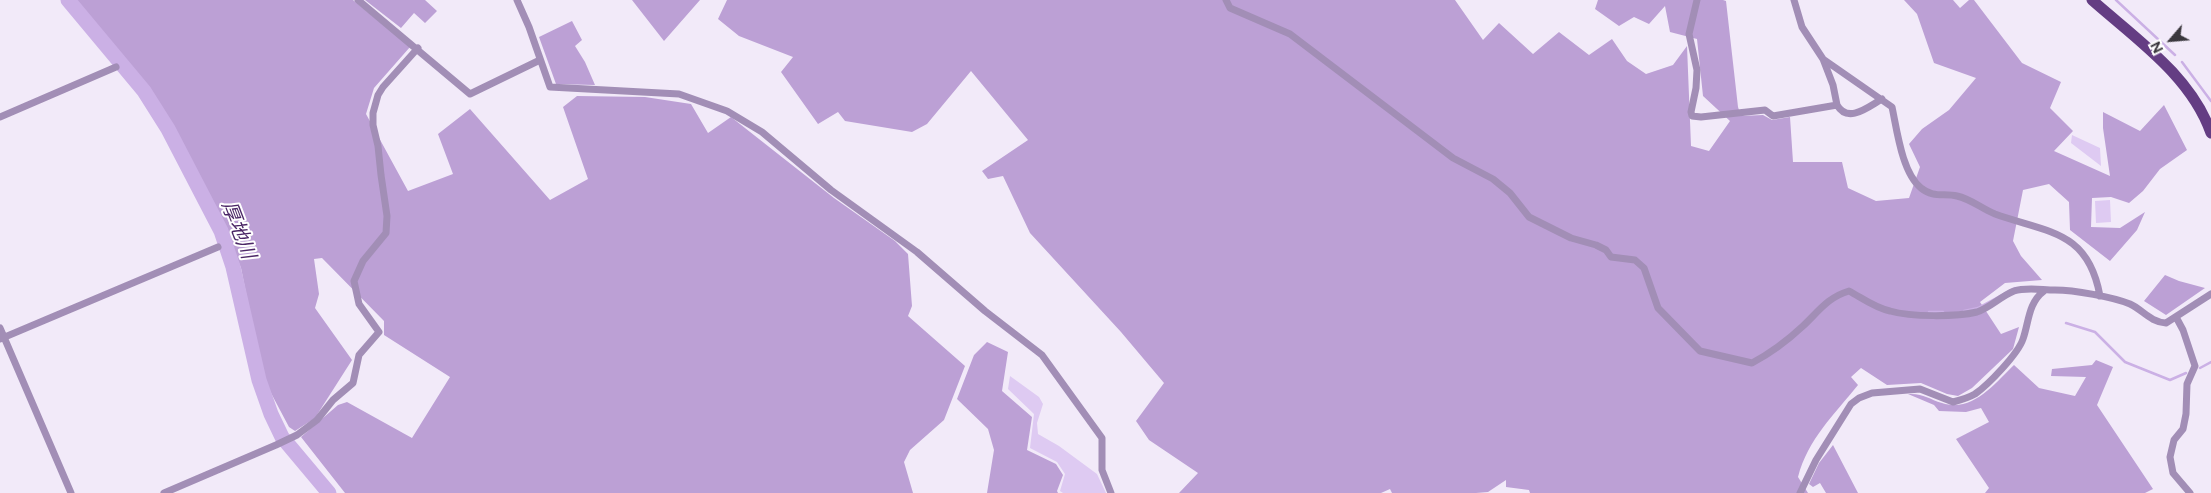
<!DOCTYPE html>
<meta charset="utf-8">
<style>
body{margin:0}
#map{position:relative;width:2211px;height:493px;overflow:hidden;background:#f2eaf9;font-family:Figtree,sans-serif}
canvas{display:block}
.north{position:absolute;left:2146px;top:15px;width:50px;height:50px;-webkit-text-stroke:4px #fff;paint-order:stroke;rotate:243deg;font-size:14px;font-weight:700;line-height:20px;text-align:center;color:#3a373d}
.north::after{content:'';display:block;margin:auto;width:18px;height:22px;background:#3a373d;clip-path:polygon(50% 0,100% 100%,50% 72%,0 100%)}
</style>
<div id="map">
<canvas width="2211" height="493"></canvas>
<div class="north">N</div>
</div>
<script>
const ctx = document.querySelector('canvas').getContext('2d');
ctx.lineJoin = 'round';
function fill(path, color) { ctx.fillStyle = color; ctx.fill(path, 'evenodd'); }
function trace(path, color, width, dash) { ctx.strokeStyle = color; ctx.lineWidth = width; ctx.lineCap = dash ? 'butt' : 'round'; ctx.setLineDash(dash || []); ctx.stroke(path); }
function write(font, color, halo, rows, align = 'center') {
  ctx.font = font + ' Figtree,"Noto Sans JP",sans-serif'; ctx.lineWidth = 4; ctx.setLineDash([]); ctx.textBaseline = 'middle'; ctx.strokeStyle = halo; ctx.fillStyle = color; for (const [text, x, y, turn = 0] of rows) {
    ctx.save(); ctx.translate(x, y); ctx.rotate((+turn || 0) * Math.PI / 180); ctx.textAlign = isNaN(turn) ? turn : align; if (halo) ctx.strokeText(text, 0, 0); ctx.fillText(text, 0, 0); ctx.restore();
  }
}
const green = new Path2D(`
 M2072 135 2100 148 2101 166 2071 143Z
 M2110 200 2111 222 2096 223 2095 201Z
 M1010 376 1039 397 1043 404 1037 423 1038 434 1059 446 1097 474 1106 493H1063L1060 491 1065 474 1057 462 1030 448 1034 414 1008 389Z`);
const forest = new Path2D(`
 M76 0H353L410 47 374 88 366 114 408 191 453 174 438 134 470 109 550 200 588 179 563 107 577 96 645 97 691 104 708 133 731 117 834 198 895 241 908 254 912 306 908 316 965 366 944 420 910 450 904 462 913 493H345L301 437 338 405 347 402 412 438 450 377 384 335V321L322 258 314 259 319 294 315 308 352 360 315 418 295 431 289 427 263 378 241 268 225 229 168 122 126 60Z
 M365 0H425L437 11 425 23 414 13 401 28Z
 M632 0H700L664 41Z
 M727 0H1455L1483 40 1499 23 1533 54 1559 32 1589 55 1612 39 1627 61 1646 74 1673 65 1687 46 1691 146 1709 151 1730 121 1703 96 1697 39 1670 32 1665 6 1649 24 1634 17 1619 26 1595 9 1598 0H1723L1726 1 1738 107 1741 116 1763 115 1772 120 1790 117 1793 162H1842L1848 188 1876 201 1909 198 1920 167 1909 144 1922 129 1949 110 1976 78 1934 63 1917 14 1904 0H1953L1960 8 1969 0H1974L2022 63 2061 82 2050 108 2073 131 2054 151 2110 176 2103 128V112L2140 131 2164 105 2187 150 2160 169 2143 191 2129 203 2111 197 2092 198 2091 227 2120 228 2145 212 2137 230 2110 261 2070 230 2069 202 2049 184 2023 190 2013 241 2021 256 2042 280 2005 283 1980 302 2001 334 2019 327 2013 349 1972 388 1958 396 1947 394 1921 383 1887 385 1861 368 1851 377 1858 385C1834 415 1808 439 1798 477L1808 493H1530L1529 490 1506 487V480L1488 492 1476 493H1392L1390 489 1381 493H1179L1198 473 1149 440 1136 421 1164 383 1121 332 1030 233 1003 176 988 179 982 171 1028 140 971 71 927 124 912 132 845 121 838 112 818 124 781 72 793 57 739 36 718 19Z
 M572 21 582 40 575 46 585 62 595 85 556 84 539 37Z
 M2165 275 2179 281 2205 288 2166 315 2144 301Z
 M987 342 1008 352 1002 391 1032 417 1027 450 1056 464 1063 475 1057 491 1058 493H987L994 450 988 429 957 399 974 355Z
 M2096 360 2113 367 2097 405 2153 489 2145 493H1985L1989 488 1956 439 1989 422 1981 408 1966 412 1939 411 1934 405 1908 394C1923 393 1929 399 1942 403 1973 413 1995 383 2014 365L2039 388 2075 396 2086 377 2051 376 2052 369 2092 365Z
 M1833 445 1858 493H1826L1820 483 1813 487 1809 484 1819 463Z`);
const stream = new Path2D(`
 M2116 0 2175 55
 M2182 62 2211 101
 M1964 311 1978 308 2015 288
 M1929 312H1943
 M2066 323 2095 332 2125 362 2170 380 2186 373
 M2200 368 2211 362`);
const river = new Path2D(`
 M68 0 144 91 168 129 221 231 233 267 259 380 271 414 282 437 329 493`);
const street = new Path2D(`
 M358 0 470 94 540 60
 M517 0 529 27 550 87 679 94 727 111 762 132 831 190 917 252 985 311 1042 355 1102 438V470L1111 493
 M1226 0 1230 8 1290 34 1453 158 1493 179 1510 193 1529 217 1571 238 1596 245 1606 250 1611 257 1635 260 1644 268 1658 308 1700 351 1752 363C1769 354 1788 340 1803 326 1818 312 1828 297 1849 291 1862 298 1875 308 1890 311 1911 317 1956 317 1977 312 1990 308 2001 296 2014 291 2026 287 2042 290 2055 290 2074 290 2113 297 2130 304 2143 310 2150 322 2166 323L2211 294
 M1697 0 1689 34 1697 70 1696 88 1691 112 1692 116 1701 117 1765 110 1773 116 1837 105C1848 124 1868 107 1882 99
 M1794 0 1802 27 1823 59 1892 107C1897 130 1902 173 1921 188 1933 198 1944 193 1957 196 1971 199 1982 209 1995 214 2048 233 2088 230 2100 296
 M1823 59 1833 85 1837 105
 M0 117 116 67
 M2176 317 2183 330 2195 366 2187 384 2186 414 2183 429 2174 440 2170 457 2173 473 2190 493
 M0 328 71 493
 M0 339 218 247
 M164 493 276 445 297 435 317 420 333 400 353 383 359 355 379 332 359 304 354 281 363 261 386 233 387 216 381 175 378 146 373 125V113L378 95 383 87 418 48
 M1800 493 1816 460 1851 404 1859 398 1872 393 1920 389 1953 402C1961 400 1968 398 1975 394 1988 385 2018 354 2023 339 2029 322 2028 303 2044 291`);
const primary = new Path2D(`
 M2092 0C2136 39 2191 76 2211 133`);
const waterNames = [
 ["厚地川",238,230,69]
];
fill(green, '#decaf2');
fill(forest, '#bca0d5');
trace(stream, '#cbb0e5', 2.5);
trace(river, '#cbb0e5', 15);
trace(street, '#a28eb6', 7);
trace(primary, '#643d83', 11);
write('italic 20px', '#4b2766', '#fff', waterNames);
</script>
